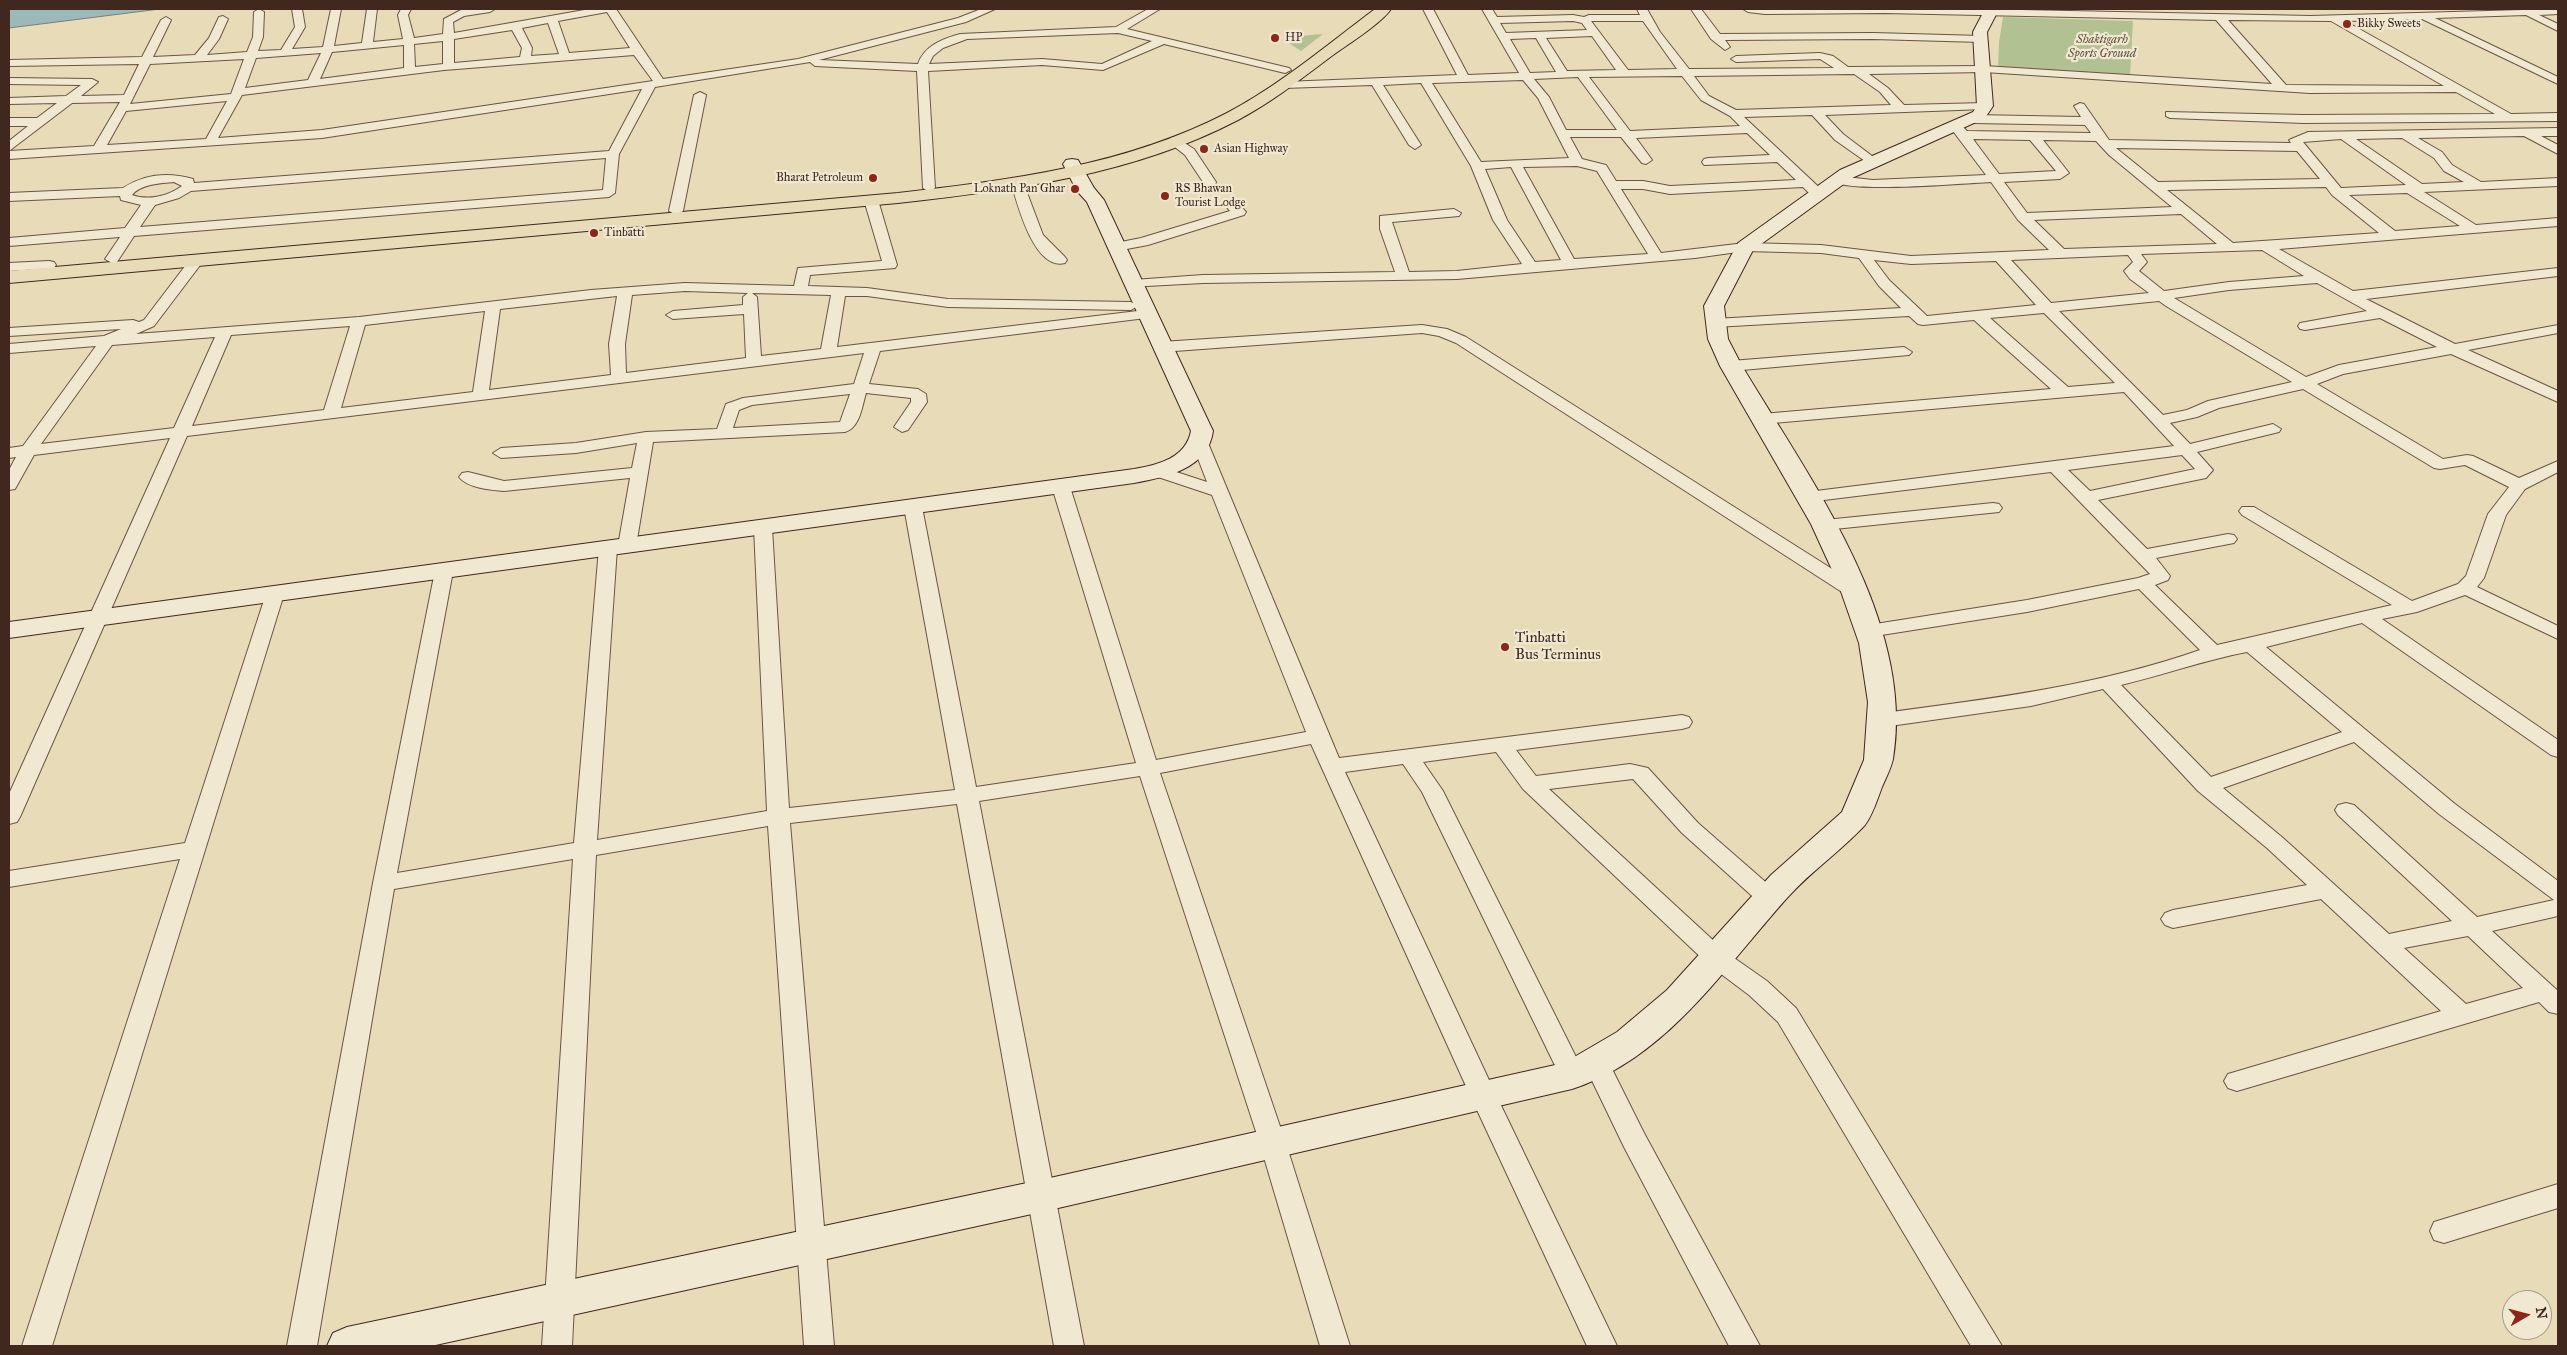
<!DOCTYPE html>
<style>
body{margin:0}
#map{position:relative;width:2567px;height:1355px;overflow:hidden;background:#e8dbb7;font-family:"IM FELL Great Primer",serif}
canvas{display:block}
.frame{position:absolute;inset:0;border:10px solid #40281f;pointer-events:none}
.north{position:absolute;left:2502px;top:1290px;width:50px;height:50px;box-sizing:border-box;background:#f0e8d0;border:1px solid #aa9b89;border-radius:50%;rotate:82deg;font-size:14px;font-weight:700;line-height:20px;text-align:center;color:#40281f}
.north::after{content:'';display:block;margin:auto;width:18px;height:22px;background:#8f2418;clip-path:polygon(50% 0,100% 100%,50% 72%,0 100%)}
</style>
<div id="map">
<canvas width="2567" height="1355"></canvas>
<div class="frame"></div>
<div class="north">N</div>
</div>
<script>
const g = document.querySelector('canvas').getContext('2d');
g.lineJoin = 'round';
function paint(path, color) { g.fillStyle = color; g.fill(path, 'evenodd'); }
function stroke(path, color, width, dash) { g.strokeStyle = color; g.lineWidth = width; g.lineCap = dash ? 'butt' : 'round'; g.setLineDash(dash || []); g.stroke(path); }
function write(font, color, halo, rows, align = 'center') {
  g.font = font + ' "IM FELL Great Primer",serif'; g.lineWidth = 4.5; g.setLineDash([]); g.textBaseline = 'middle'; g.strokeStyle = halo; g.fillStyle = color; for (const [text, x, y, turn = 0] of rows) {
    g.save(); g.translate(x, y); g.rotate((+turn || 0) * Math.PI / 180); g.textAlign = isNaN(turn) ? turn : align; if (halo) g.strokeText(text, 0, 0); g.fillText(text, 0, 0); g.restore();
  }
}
paint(new Path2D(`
 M2003 17 2133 21 2130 75 1998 69 1999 42Z
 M1323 34 1301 51 1289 43 1299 36Z`), '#b2c191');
const water = new Path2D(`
 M9 9H160L9 28Z`);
paint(water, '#9bb9b8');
stroke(water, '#777f7b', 1);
const street = new Path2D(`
 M259 9 264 12 263 37 258 51 281 50 295 27 292 9H302L305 27 292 49 323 47 331 9H341L334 46 362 43 367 9H377L373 42 403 39 398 15 401 9H411L408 15 414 38 443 34 444 19 461 10 495 9 490 12 464 16 453 22 454 33 590 9H616L663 79 798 59 958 18 981 9H995L966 22 819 60 918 64C924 46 942 39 960 34L1116 27 1148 9H1160L1127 29 1289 68 1291 70 1285 73 1164 44 1103 70 1042 65 928 71 935 188 929 192 923 188 917 71 815 66 810 62 655 87 619 154 615 193 609 197 134 236 117 262 112 263 105 259 120 237 9 246V238L125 228 141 205 121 200 120 196 9 201V193L123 188C144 174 169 172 193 179L194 183 609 151 642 89 322 138 9 159V151L94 146 120 102 72 103 9 151V141L28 126H9V118H37L57 103 9 104V98L66 96 81 85 9 84V78L92 79 98 82 81 96 124 95 139 64 9 66V60L142 57 161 20 166 17 171 20 153 57 195 55 209 38 219 17 223 16 228 19 219 39 207 55 247 52 253 37 254 12ZM607 12 630 48 569 53 558 21ZM548 23 559 54 531 56 532 48 522 28ZM512 30 522 48 520 57 454 63V39ZM1118 33 1152 41 1102 64 1042 59 929 64 933 56 943 48 967 39ZM443 41V64L415 67 414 44ZM404 45V68L320 79 332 52ZM321 53 308 80 245 88 256 58ZM634 55 653 81 322 130 218 138 242 95 444 70ZM244 59 231 94 130 104 150 64ZM227 101 206 139 107 145 126 111ZM606 158 603 190 140 227 155 205 179 198 191 191ZM174 182 182 186C168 196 149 201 132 195 141 184 161 183 174 182Z
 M1423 9H1433L1468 75 1519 73 1482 9H1492L1497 17 1573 15 1584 17 1589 15H1640L1637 9H1647L1660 32 1689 69 1834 68 1820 59 1736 62 1731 59 1736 56 1820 53 1833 56 1848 67 1984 66 2272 84 2216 20 1885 13 1765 14 1748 12 1743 9H1972L2311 16 2558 9V14L2539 15 2558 24V31L2526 15 2435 18 2558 77V84L2422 19 2345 21 2511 114 2558 113V121L2304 123 2170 118 2166 116V112L2304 115 2495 114 2456 92 2310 93 1984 72 1869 74 1888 88 1904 105 1985 103 1991 106 1985 109 1825 115 1843 134 1876 159 1878 162 1876 165 1872 166 1835 140 1812 115 1744 117 1823 191 1824 194 1823 197C1813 199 1809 193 1803 187L1670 194 1643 189H1621L1661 253 1745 243 1821 245 1911 256 2049 250 2018 220 1991 182C1967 183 1843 194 1831 180L1837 176 1873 180 1986 175 1950 127 1952 124H1960L1967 131 2091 133 2085 125 1974 123 1968 119 1974 115 2081 117 2074 106 2080 103 2084 104 2109 140 2291 143 2289 140 2308 132 2558 128V136H2541L2558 145V154L2524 136 2418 138 2442 152 2452 165 2481 182 2558 178V186L2424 192 2476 225 2558 218V226L2279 249 2353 291 2558 268V276L2366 299 2455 344 2558 325V333L2468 350 2558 391V402L2451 354 2343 374 2317 384 2443 459 2467 455 2473 456 2519 478 2558 461V472L2525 489 2506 515 2484 578 2477 587 2558 626V639L2465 595 2417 612 2382 619 2558 740V757L2551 755 2362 623 2266 647 2455 804 2558 881V916L2492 931 2558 991V1014L2549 1012 2539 1002 2237 1091 2228 1088 2224 1081 2228 1074 2441 1011 2321 899 2173 928 2165 925 2161 919 2165 913 2173 910 2307 885 2267 848 2198 791 2103 689 2031 706 1883 727 1876 725 1873 720 1876 715 1883 713C1990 699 2097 686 2200 650L2139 589 2027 612 1869 637 1862 635 1859 631 1862 627 1869 625 2027 600 2138 578 2150 574 2051 472 1808 502 1802 501 1799 497 1802 493 1808 492 2174 446 2124 392 1762 424 1756 422 1754 419 1756 416 1762 414 2051 389 1974 320 1923 325 1918 324 1909 316 1715 327 1708 323 1715 319 1901 308 1879 286 1859 258 1821 253 1745 251 1695 258 1457 279 1203 283 1128 287 1126 284 1133 280 1203 275 1395 272 1380 229V216L1454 209 1461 213 1459 216 1392 222 1409 272 1457 271 1522 264 1493 220 1471 166 1421 83 1383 85 1421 145 1415 149 1409 145 1372 85 1284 88 1278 85 1284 82 1457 75ZM2228 20 2331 21 2444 86 2286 85ZM1573 21 1582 23 1587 30 1506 33 1500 23ZM1591 21H1643L1677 69 1628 70ZM1592 36 1616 70 1567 71 1546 38ZM1536 38 1556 72 1530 73 1510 39ZM1854 74 1880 92 1891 105 1736 110 1709 96 1694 76ZM1682 76 1701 100 1730 116 1740 126 1630 131 1589 77ZM1578 77 1617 130H1566L1549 97 1534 79ZM1523 80 1538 98 1569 158 1481 162 1432 83ZM1747 133 1770 155 1708 158 1704 159 1702 162 1704 165 1777 162 1796 180 1670 186 1643 181H1616L1606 165 1582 159 1570 137H1621L1642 163 1646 164 1652 160 1636 138ZM2402 138 2434 158 2444 171 2464 182 2422 184 2356 139ZM1973 139 2030 140 2056 171 1999 174ZM2341 139 2406 185 2341 188 2303 142ZM2043 140 2096 141 2109 155 2172 207 2027 213 2004 182 2060 179 2069 173ZM2116 148 2297 151 2320 179 2158 182ZM1577 166 1597 171 1648 254 1574 259 1523 167ZM1511 167 1561 260 1535 262 1507 220 1485 169ZM2326 187 2332 195 2379 233 2233 243 2167 190ZM2407 193 2460 226 2395 231 2349 195ZM2181 214 2217 244 2064 249 2034 220ZM2262 250 2304 276 2229 282 2164 291 2139 271 2147 262 2141 254ZM2128 255 2133 262 2124 271 2130 279 2149 293 2051 303 2011 260ZM1874 260 1911 264 1996 261 2036 305 1927 316 1889 280ZM2317 283 2367 311 2300 323 2298 326 2300 329 2305 330 2380 318 2437 347 2339 365 2306 377 2174 298 2229 290ZM2159 301 2166 306 2292 382 2208 401 2187 410 2163 415 2059 311ZM2044 313 2115 383 2068 387 1990 318ZM2303 389 2434 468 2440 469 2465 465 2509 487 2488 514 2466 576 2458 584 2412 601 2254 507H2242L2239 511 2242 515 2392 605 2217 645 2155 585 2168 580 2170 576 2156 558 2234 543 2237 539 2234 535 2228 534 2147 549 2098 500 2206 478 2213 470 2197 452 2279 432 2281 429 2273 424 2190 444 2170 423 2197 417 2219 408ZM2182 455 2195 469 2090 491 2068 470ZM2247 652 2342 732 2211 777 2121 685C2164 675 2204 660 2247 652ZM2354 742 2439 814 2554 900 2477 917 2354 805 2346 803 2338 805 2335 810 2338 815 2452 921 2389 934 2283 838 2223 788ZM2468 936 2523 988 2466 1004 2404 948Z
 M1691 9H1701L1720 34 1873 33 1982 36 1987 39 1982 42 1873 39 1725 40 1730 47 1725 50 1711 39Z
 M700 92 706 95 683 211 676 215 669 211 694 95Z
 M1175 137 1194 149 1216 182 1215 185H1205L1185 155 1171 144V138Z
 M1017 178 1023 182 1043 235 1065 257 1067 260 1065 263C1034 271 1017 203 1011 182Z
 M871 196 878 200 897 265 895 268 810 275 808 286 867 288 948 299 1131 302 1138 306 1131 310 948 307 867 296H845L837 347 1146 310 1153 314 1146 318 880 351 869 384 918 389 926 394 927 402 908 430 902 432 894 427 911 402V398L866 393C862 406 860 428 845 432L653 442 636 546 633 550H621L618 546 630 478 504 491C492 490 467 488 459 477L462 473 468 472 504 481 632 468 637 443 576 453 501 458 493 453 501 448 576 443 646 432 717 429 726 404 743 398 854 384 864 353 187 436 20 817 17 822 9 824V794L170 438 34 455 15 489 9 490V470L16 457 9 458V448L23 446 96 346 9 353V344L104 336 121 329 9 336V328L133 320 139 322 144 320 192 257 197 256 204 260 154 326 136 334 359 317 591 290 685 283 794 286 798 268 882 261 864 200ZM685 291 748 293 743 297V305L673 311 666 315 673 319 744 314 746 358 626 373 625 344 632 295ZM752 293 831 295 821 349 761 356 757 297ZM617 296 609 344 611 375 489 390 500 309ZM485 311 473 392 341 408 365 325ZM350 326 324 410 192 426 231 335ZM215 337 174 428 41 444 112 345ZM850 394 840 422 733 428 739 410 752 405Z
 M1231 200 1236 201 1246 212 1244 215 1148 245 1116 251 1109 247 1111 244 1141 238 1230 211 1224 204Z
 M49 261 54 262 56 265 54 268 9 271V263Z
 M1422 325 1447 329 1466 337 1859 586 1861 590 1859 594H1845L1456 343 1439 336 1422 333 1161 352 1153 347 1161 342Z
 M1904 347 1912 352 1909 355 1731 371 1723 366 1731 361Z
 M1200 438 1208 443 1339 758 1682 715 1689 717 1692 722 1689 727 1682 729 1516 750 1536 776 1630 764 1648 768 1698 823 1777 892 1781 898 1777 904 1769 906 1761 904 1682 833 1633 779 1549 789 1727 953 1767 981 1796 1008 2002 1346H1971L1778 1022 1749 995 1709 965 1523 789 1496 752 1423 762 1443 791 1585 1075 1581 1082 1572 1085 1563 1082 1422 792 1403 764 1345 772 1496 1095 1617 1346H1587L1470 1095 1311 744 1160 773 1286 1144 1350 1346H1320L1260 1144 1140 776 979 801 1084 1346H1054L957 804 790 823 834 1346H804L768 826 596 855 572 1346H542L573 859 394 889 317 1346H287L373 883 435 571 437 567H451L453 571 397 873 574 843 599 548 602 544H614L617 548 597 840 767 811 754 528 757 524H769L772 528 789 808 955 790 904 507 907 503H919L922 507 976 787 1136 763 1052 487 1055 483H1067L1070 487 1156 760 1306 732 1212 495 1152 475 1150 471 1152 467 1158 466 1207 482 1192 443Z
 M1993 503 1999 504 2002 508 1999 512 1825 530 1819 529 1816 525 1819 521 1825 520Z
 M275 588 282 590 284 594 52 1346H22L180 859 9 887V871L185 843 266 594 268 590Z
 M1597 1054 1606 1057 1644 1133 1760 1346H1729L1624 1147 1584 1064 1588 1057Z
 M2558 1184V1208L2444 1243 2434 1240 2430 1231 2434 1222Z`);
const secondary = new Path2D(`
 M1985 9H1999L1987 32 1993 106 1985 118 1852 178 1753 250 1724 306 1728 339 1742 366C1809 478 1916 621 1893 759 1891 768 1886 778 1882 787 1877 800 1873 814 1865 825 1841 851 1811 871 1787 898 1724 968 1667 1058 1572 1089L1041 1212 431 1346H327L333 1333 347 1327 1041 1180 1564 1063 1617 1032 1667 990 1771 875 1842 812 1864 760 1868 702 1859 643 1838 583 1811 524 1720 366 1708 339 1704 306 1738 243 1840 170 1973 112 1977 106 1973 32Z
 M1072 159 1078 160 1094 188 1104 200 1213 431C1208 469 1166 477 1134 483L9 638V622L1134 469C1158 465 1186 458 1191 431L1087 202 1077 191 1063 164 1066 160Z`);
const primary = new Path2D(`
 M1375 9H1391C1381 24 1345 46 1329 58 1300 80 1270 103 1238 120 1133 175 1014 190 898 203L9 283V271L898 193C1010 180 1125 166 1227 113 1280 85 1327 45 1375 9Z`);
stroke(street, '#6a5545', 2);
stroke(secondary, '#40281f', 2);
stroke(primary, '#40281f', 2);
paint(street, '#f0e8d0');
paint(secondary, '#f0e8d0');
paint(primary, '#e8dbb7');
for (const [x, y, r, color] of [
 [2347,24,5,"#8f2418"],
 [1275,38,5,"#8f2418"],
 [1204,149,5,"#8f2418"],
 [873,178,5,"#8f2418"],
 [1075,189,5,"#8f2418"],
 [1165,196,5,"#8f2418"],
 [594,233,5,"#8f2418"],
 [1505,647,5,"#8f2418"]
]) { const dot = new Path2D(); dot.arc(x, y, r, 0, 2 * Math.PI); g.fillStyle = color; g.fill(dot); stroke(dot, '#f0e8d0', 2); }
write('12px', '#40281f', '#f0e8d0', [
 ["Bikky Sweets",2357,24],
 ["HP",1285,38],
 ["Asian Highway",1214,149],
 ["Bharat Petroleum",863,178,"right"],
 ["Loknath Pan Ghar",1065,189,"right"],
 ["RS Bhawan",1175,189],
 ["Tourist Lodge",1175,203],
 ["Tinbatti",604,233]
], 'left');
write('italic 12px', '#5c4e3c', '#f0e8d0', [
 ["Shaktigarh",2102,40],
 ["Sports Ground",2102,54]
]);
write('15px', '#40281f', '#f0e8d0', [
 ["Tinbatti",1515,638],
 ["Bus Terminus",1515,655]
], 'left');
</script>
